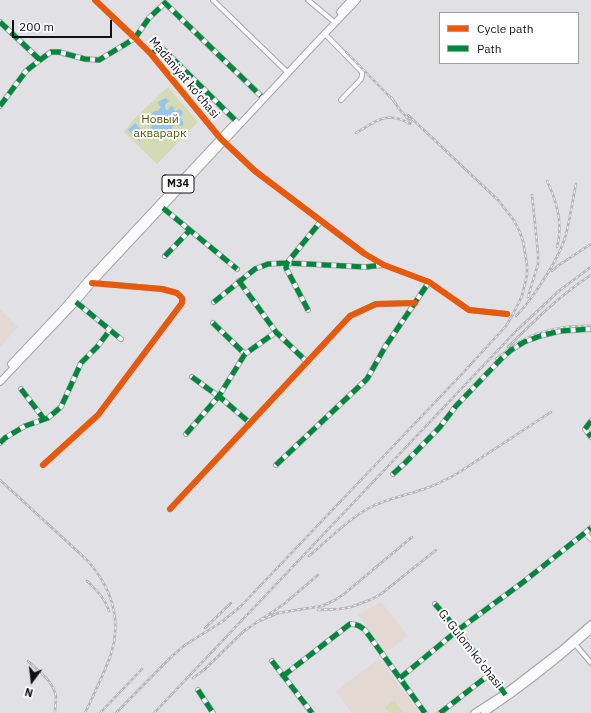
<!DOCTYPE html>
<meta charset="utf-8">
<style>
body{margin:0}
#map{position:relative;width:591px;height:713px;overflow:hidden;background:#e0e0e5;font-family:"IBM Plex Sans",sans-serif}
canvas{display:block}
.legend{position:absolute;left:439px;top:12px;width:140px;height:52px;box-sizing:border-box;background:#fff;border:1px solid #a0a0a1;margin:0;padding:5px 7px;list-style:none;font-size:12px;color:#111114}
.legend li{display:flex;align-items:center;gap:8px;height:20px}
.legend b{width:20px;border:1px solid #a0a0a1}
.north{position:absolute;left:12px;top:661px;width:40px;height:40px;-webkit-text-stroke:3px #fff;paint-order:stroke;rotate:195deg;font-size:11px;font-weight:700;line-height:16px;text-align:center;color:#111114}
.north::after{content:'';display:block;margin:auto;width:14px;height:18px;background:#111114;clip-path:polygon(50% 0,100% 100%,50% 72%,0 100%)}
.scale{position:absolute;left:12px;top:20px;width:100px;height:18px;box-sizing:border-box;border:2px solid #111114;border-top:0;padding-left:5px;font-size:12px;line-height:14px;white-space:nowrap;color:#111114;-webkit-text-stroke:3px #fff;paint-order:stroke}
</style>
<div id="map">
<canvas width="591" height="713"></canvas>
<ul class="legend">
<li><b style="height:5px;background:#e8590c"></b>Cycle path</li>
<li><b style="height:5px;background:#00873e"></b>Path</li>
</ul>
<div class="north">N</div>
<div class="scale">200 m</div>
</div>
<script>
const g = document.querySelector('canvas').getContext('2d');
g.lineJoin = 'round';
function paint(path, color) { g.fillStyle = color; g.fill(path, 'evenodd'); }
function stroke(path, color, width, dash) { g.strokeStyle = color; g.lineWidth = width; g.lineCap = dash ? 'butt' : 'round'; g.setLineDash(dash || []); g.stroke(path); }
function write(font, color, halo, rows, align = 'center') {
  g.font = font + ' "IBM Plex Sans",sans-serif'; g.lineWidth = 4; g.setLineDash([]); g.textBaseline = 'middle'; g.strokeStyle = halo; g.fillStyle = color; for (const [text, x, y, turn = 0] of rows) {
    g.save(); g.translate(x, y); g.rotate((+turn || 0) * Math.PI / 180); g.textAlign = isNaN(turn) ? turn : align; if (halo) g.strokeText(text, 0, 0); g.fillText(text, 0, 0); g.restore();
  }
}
paint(new Path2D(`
 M0 309 18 327 0 347Z
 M381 602 408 636 386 652 358 615Z
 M379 659 419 712 418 713H352L336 691Z`), '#e3d8d2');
paint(new Path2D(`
 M168 87 198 122 157 164 124 132 135 118Z
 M394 700 403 713H390L385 707Z`), '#d3dab4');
paint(new Path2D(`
 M165 98 167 99 169 101 165 105 166 110H168L171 106H173L174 110 175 111 180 109 183 112 182 115 180 116 177 113 171 117 173 119 176 121 178 120V118H181L184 124 182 126H179L177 123 174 126 172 127C171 132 169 137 162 136L161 133 159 132 155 133 152 131 151 125 153 123 157 122 158 120 157 118 152 117 151 116 152 113 155 111H158L161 107 159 105 158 102Z
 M135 123 146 134 139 141 128 130Z`), '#97c5ed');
const street = new Path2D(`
 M95 0 135 38 151 54 221 139 255 171 365 254 384 265 429 282 469 310 507 314
 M213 0 285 70
 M308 0 332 20
 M0 22 40 60
 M325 34 362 72V75L361 79 341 100
 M151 54 159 48 163 49 237 122
 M0 106 26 71 40 60 51 52H59L85 59 99 60 124 45 135 38 149 18 165 3 261 96
 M163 208 237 269
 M165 256 190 230
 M239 281 276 332 307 362
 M76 302 121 339
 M214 302 255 269 268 264 287 263 366 267 384 265
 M308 310 286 268 287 263 321 221
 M213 323 245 354
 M192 377 221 398 250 423
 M21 389 44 419
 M591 421 585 429 591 437
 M186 434 219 396 245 354 276 332
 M0 443 5 438 25 426 48 418 61 407 81 363 97 347 110 330
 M43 465 98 415 182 303V298L177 293 162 289 92 283
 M276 465 367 379 385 347 429 282
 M393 474 404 464 440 427 456 406 501 359 511 350 524 342 540 336 560 331 591 329
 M170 509 350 316 376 304 415 303
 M585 533 591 539
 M435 604 458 630 505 694
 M575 644 591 663
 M272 661 312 713
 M283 676 350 624C357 624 360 626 365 630L425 713
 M400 678 458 630 522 583 591 528
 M198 690 213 713
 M440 713 490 674`);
const secondary = new Path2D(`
 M474 713 505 693 561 650 591 624
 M484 713C522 688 557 660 591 630`);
const primary = new Path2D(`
 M340 12 351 0
 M11 364 62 310 88 280 233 125
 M0 382 76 302 92 283 313 46 357 0`);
stroke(street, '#a6a6aa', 6);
stroke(secondary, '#a6a6aa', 8);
stroke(primary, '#a6a6aa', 8);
stroke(street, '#fafafb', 4);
stroke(secondary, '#fafafb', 5.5);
stroke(primary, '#fafafb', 6);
const rail = new Path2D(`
 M346 52 394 101
 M391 97 400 110 411 122
 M356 133C376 121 387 110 410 124
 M547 181C557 201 563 225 557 247
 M552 271 559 265 591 244
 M528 297 538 264V253L532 195
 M516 316C529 303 539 287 549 271 555 261 561 250 565 238 570 221 572 202 576 184
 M508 347C534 321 560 295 591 275
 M496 359C504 353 511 347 519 342 540 330 567 325 591 326
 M0 480 87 560C111 587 122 619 111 654 104 674 94 694 85 713
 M309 556C327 541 348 519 369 508 385 499 404 496 421 490 434 486 446 480 458 473L551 412
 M87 581C96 590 105 598 109 611
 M318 610 339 609 351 607 370 600 381 594 436 550
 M257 622 278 613 322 606 335 600 344 594 412 537
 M220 623 239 608 460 376 506 326 512 316 522 296 527 275V265L523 241 519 230 513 219 498 200 408 115
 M205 628 231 603
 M28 661C38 671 54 681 56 697 56 702 55 708 55 713
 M193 678 204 670 244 631 284 604 318 575
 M100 713 142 669
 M116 713 171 657 185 645 225 620
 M154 713 517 330 560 290 591 267`);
stroke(rail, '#b5b5b5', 2.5);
stroke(rail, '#fff', 1, [3]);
stroke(new Path2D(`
 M0 22 40 60
 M151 54 159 48 163 49 237 122
 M0 106 26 71 40 60 51 52H59L85 59 99 60 124 45 135 38 149 18 165 3 261 96
 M163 208 237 269
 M165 256 190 230
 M239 281 276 332 307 362
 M76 302 121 339
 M214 302 255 269 268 264 287 263 366 267 382 265
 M308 310 286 268 287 263 321 221
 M213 323 245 354
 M192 377 221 398 250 423
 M21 389 44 419
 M591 421 585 429 591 437
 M186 434 219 396 245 354 276 332
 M0 443 5 438 25 426 48 418 61 407 81 363 97 347 110 330
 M276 465 367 379 385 347 429 282
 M393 474 404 464 440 427 456 406 501 359 511 350 524 342 540 336 560 331 591 329
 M435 604 458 630 508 698
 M272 661 312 713
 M283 676 350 624C357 624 360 626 365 630L425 713
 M400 678 458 630 522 583 591 528
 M198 690 213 713
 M440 713 490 674`), '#00873e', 5, [10, 5]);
stroke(new Path2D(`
 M95 0 135 38 151 54 221 139 255 171 365 254 384 265 429 282 469 310 507 314
 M43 465 98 415 182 303V298L177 293 162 289 92 283
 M170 509 350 316 376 304 415 303`), '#e8590c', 6);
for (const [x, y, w] of [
 [178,184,32]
]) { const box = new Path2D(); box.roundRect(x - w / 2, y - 9, w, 18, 3); g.fillStyle = '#fff'; g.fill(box); stroke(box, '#111114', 1); }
write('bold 11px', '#111114', null, [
 ["M34",178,184]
]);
write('12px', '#111114', '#fff', [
 ["Madaniyat ko'chasi",184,78,50],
 ["G. Gulom ko'chasi",470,649,52]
]);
write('12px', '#51590c', '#fff', [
 ["Новый",160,120],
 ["акварарк",160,134]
]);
</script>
